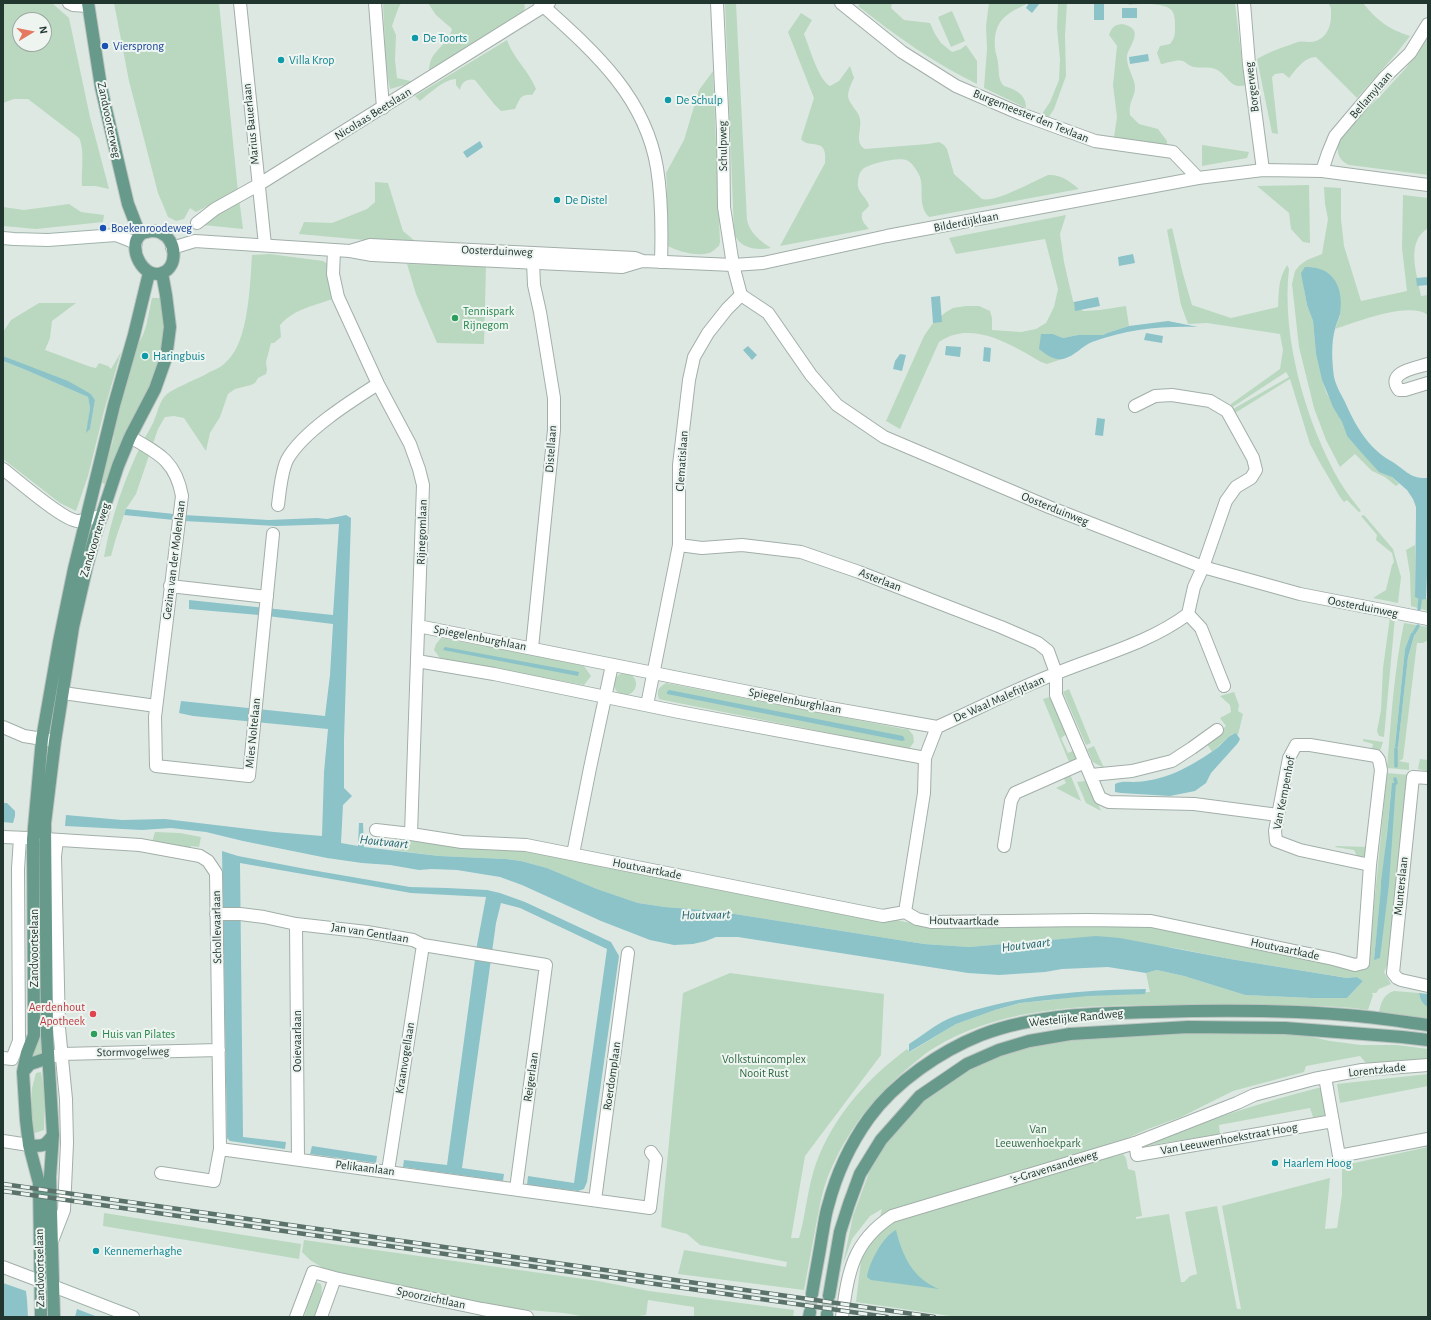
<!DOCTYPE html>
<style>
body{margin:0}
#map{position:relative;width:1431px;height:1320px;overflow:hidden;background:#dee8e3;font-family:"Alegreya Sans",sans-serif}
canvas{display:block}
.frame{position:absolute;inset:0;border:4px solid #21362f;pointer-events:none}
.north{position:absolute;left:12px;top:12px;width:40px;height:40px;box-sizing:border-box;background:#eef5f1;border:1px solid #9ca9a3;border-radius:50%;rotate:80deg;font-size:11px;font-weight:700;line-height:16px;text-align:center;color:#21362f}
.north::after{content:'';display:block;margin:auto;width:14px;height:18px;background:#e47960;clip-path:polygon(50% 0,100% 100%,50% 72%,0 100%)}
</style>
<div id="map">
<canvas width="1431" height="1320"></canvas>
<div class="frame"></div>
<div class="north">N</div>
</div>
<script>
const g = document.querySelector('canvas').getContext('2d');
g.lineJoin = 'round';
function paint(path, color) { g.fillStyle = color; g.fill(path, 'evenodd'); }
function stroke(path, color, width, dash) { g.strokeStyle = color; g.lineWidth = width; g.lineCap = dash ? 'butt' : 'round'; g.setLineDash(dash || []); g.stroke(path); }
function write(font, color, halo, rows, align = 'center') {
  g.font = font + ' "Alegreya Sans",sans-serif'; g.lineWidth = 4; g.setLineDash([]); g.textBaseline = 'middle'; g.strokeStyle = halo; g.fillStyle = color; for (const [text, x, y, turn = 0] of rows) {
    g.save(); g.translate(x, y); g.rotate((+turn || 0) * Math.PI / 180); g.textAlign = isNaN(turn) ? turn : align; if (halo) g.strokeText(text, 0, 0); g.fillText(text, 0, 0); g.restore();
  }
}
paint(new Path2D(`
 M3 3H52L69 18 90 117 109 189 95 186H82C81 172 85 150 79 138L28 99H14L3 103ZM20 20H44V44H20Z
 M114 3H219L238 192 219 200 196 212 190 208 184 219 176 221 168 217 158 193 129 81Z
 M383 3H401L398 9 392 26 396 35 395 60 397 78 415 82 390 89 386 67Z
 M428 3H524C526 10 524 11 519 15L429 72C429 50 445 49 452 30L451 28 436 15Z
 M725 3H736L747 220C750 233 760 241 771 248 756 251 739 248 734 233Z
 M861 3H892L891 8 904 20 930 23 935 34 941 43 952 52 961 49 966 45 977 61V84C934 63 896 36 858 6Z
 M989 3H1029C1007 13 993 20 995 48 995 53 998 58 998 63 999 70 998 81 1004 86 1006 87 1008 87 1010 88 1020 92 1026 97 1026 108L984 88 987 49 986 26Z
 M1058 3H1067L1065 35 1066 76 1054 109 1049 117 1042 114 1050 102 1059 80 1060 59 1057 28Z
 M1128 3H1235L1242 61 1246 85C1229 91 1227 71 1212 68 1206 67 1200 68 1194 67 1189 66 1187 63 1183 61 1178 59 1167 63 1161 64L1157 53 1160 46 1170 44C1175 38 1175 34 1175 26 1175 21 1175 15 1172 11 1166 2 1139 4 1129 5Z
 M1328 3H1363C1376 20 1390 30 1410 36L1396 54 1357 98 1316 57C1304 57 1296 70 1289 78L1283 73 1275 74 1272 77 1278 134 1272 133 1257 59C1270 51 1284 47 1298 42 1302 41 1306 42 1310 42 1324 41 1330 30 1331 18 1331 12 1332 8 1328 3Z
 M952 11 965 41 951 47 938 17Z
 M801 13 812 20 804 34C809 46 819 81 830 86L839 81 850 66 854 78C851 84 848 90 848 96 849 105 859 111 860 119 862 129 854 143 865 149L928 144 939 142 944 145 947 149 954 174 982 199C995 203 1034 181 1048 175 1061 174 1069 181 1079 189L929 217C916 204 926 185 918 173 916 169 911 161 906 160 898 157 867 164 862 170 859 173 858 178 858 182 856 192 868 198 869 206L862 213C861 221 864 223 869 229L780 246 825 163C828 135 809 150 801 139L814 98 788 32Z
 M1122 24C1148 29 1126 48 1127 58 1127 69 1135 78 1135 88 1135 97 1128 102 1130 115L1139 124 1158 129 1167 141V149L1114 137 1117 117 1113 85 1117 46 1115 43 1109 35C1112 27 1114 25 1122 24Z
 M1428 38V175L1349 165C1337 160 1336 149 1339 137L1383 93 1406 68Z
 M507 40C513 58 529 71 536 89L532 95C520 94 520 99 515 109L501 111 494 104 475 80C468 78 461 82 460 90L456 85V79C444 79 429 94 420 101L415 96Z
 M713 71 720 242 719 246C716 248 713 252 709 253 696 257 677 251 666 245L667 187 666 173 684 140 699 90Z
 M1202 145 1249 152 1247 158 1202 166Z
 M375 182 388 183 403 231 420 245 299 234 304 222 332 223 367 209 375 202Z
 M1309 185 1310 243 1303 242 1291 229 1289 213 1257 186Z
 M1324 187 1341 188V219L1344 246 1361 301 1407 291 1402 248 1403 195 1428 198V228C1405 243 1417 273 1421 296L1428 295V315C1408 301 1357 322 1335 329L1340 316 1327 273 1312 267 1304 289 1307 305 1313 321 1316 354 1322 379 1326 392 1342 422 1347 436 1379 471 1392 477 1399 484 1396 486 1385 477 1372 471 1355 454 1340 467 1326 440 1314 408 1299 347 1292 284 1295 271 1300 265 1307 260 1322 254 1328 219 1325 204Z
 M239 198 243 229 203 225Z
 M69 204 81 212 104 215 103 222 36 229 3 226V207L24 210Z
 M1066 215 1060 234 1064 262 1073 301 1083 311 1100 310 1126 306 1129 326 1107 333 1103 335H1078L1063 338 1053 334 1052 358 1062 359 1047 364 1041 362C1012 345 972 319 939 342L900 429 886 421 924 336 933 323 946 312 953 308 966 306H979L990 311 992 318V330L1021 332 1036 329 1046 323 1054 307 1058 289 1045 239 956 254 949 238Z
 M1172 228 1183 274 1192 305 1231 318 1278 307C1279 290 1278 280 1287 265L1289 269C1281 337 1306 423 1340 482 1346 492 1354 502 1361 511L1359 512 1347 500 1344 502 1340 497 1319 461 1310 444 1290 379 1235 413 1233 409 1289 377 1286 372 1231 408V404L1280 369 1283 350 1280 334 1207 323 1188 324 1181 305 1167 230Z
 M270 254 323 261 328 264V283L332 299C311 307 296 308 280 325L281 337 274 343H271L266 362 267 370 266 374 258 378 255 383 251 385 235 389 228 394 220 417 210 433 206 451 184 418 174 416 165 417 158 429 136 494 126 509 116 538 111 556 104 557C111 518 124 480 141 445 145 437 149 431 153 423 157 415 159 402 165 396 171 389 198 379 208 373 214 370 222 367 226 362 249 343 250 283 252 255Z
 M407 264 486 266 484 344 437 343 416 294Z
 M152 298H162L165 326 161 360 107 485 100 482 113 441 118 408 136 346C147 334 148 314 152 298Z
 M39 303H76L52 321 50 338 45 350 91 367 96 368 99 363 108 366 111 369 121 352 104 411 88 476 76 511 60 503 3 459V361L26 370 88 397 90 408 87 432 90 428 95 400 91 394 35 369 3 356V332L11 320Z
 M1364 515 1393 549 1401 577 1398 603 1373 598 1386 590 1392 565 1394 562 1392 553 1376 540 1377 535 1361 516Z
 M1415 545V597L1420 600 1428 598V611L1411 606 1410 574 1406 550Z
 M1390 617H1395L1384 737 1379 736 1377 731 1381 710 1383 668Z
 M1404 623 1428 627V640L1423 643H1417L1403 759 1399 761 1409 763V770L1387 768C1391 719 1394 671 1404 623ZM1411 633 1415 634 1408 657 1398 747 1396 749 1395 746 1405 649Z
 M441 638 543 657 584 666 591 676 584 685 440 658 434 650 436 644Z
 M614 684a11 11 0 1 1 22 0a11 11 0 1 1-22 0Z
 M666 683 904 729H908L913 735 914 742 909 749 663 700 659 699C656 690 659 687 666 683Z
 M1069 689 1091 743 1086 745 1063 692Z
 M1234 692 1239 705 1238 711 1243 714 1238 735 1236 733 1232 734 1212 752 1207 744 1226 726 1220 718 1231 712 1230 705 1220 696Z
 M1053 696 1068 733 1061 738 1068 753 1075 750 1078 758 1069 762 1043 699Z
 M1363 739 1383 742 1379 754 1371 752 1373 744 1363 741Z
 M1094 746 1104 768 1093 762 1087 749Z
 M1420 759 1428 760V771L1418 769Z
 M1387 773 1410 775 1407 822 1394 905 1387 966 1384 972 1391 984 1379 989 1376 993H1372L1373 995 1368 1010C1349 1007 1329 1006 1310 1006 1270 1004 1230 1006 1190 1006 1104 1005 1010 1002 934 1048 921 1056 911 1066 900 1075 867 1104 841 1141 826 1182 821 1196 819 1211 816 1225 812 1247 808 1268 804 1290L678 1274 684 1250 786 1267 787 1262 700 1245 687 1234 661 1227 683 993 730 973 884 994 881 1055 805 1156 791 1238H799C805 1217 807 1194 813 1173 828 1122 865 1080 907 1049L910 1052 956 1024 995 1010 1021 1003 1051 1000 1101 992H1150L1146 973 1157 970 1184 976 1245 995 1312 998H1347L1363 981 1357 977 1348 978 1230 959 1175 948 1075 938 969 947 924 944 716 911 665 907 638 903 597 889 547 868 521 861 506 859 439 856 394 850 391 841 385 836 534 851 906 922 939 925 1137 920 1279 954 1355 969 1369 957ZM1392 783 1380 958 1374 959Z
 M1070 774 1081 801 1056 788 1066 783 1063 777Z
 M1087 777 1101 811 1086 803 1077 782 1085 781Z
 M155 832 180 833 201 837 199 847 191 846 190 851 152 842Z
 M1336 846 1368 847V854L1362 857 1357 856 1354 850 1335 847Z
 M1394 991 1419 993C1420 999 1422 1004 1428 1007V1020L1379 1012C1381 1002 1384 994 1394 991Z
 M1160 1031 1299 1034 1330 1041 1361 1045H1397L1428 1049V1059L1366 1063 1360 1056 1306 1066 1304 1072 1233 1091 1181 1117 1148 1129 1125 1139 1111 1143 1113 1157 1123 1154 1126 1158 1128 1169 1135 1171 1142 1216 1136 1217V1219L1169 1214 1181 1282H1184L1190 1276 1197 1274 1185 1212 1217 1206 1237 1309H1241L1222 1206 1330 1178 1325 1229 1337 1228 1342 1195V1169L1348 1164 1352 1161 1354 1163 1428 1147V1317H957L856 1302 861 1261 863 1253 878 1225 882 1209 870 1216 852 1239 843 1264 853 1216 870 1170 891 1135 910 1113 939 1087 987 1059 1045 1042Z
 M38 1038H44L45 1052 30 1059Z
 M41 1072 45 1094 44 1130 35 1133 32 1128V1088L36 1073Z
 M1428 1074V1086L1340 1103 1337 1084Z
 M1318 1088H1320L1326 1110 1325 1116 1313 1117 1310 1108 1219 1125 1220 1134 1145 1146 1153 1141C1207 1120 1262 1102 1318 1088Z
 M104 1213 301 1244 299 1259 103 1226Z
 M304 1240 598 1281 649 1291 794 1310 793 1317H701L694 1316V1307L648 1300 646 1315 639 1316 587 1317 564 1313 505 1308 358 1277 323 1268 310 1260 302 1252Z
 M316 1282 321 1284C324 1293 318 1308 315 1317H304Z`), '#b9d8bf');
paint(new Path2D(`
 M1029 3H1040L1032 13 1026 8Z
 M1094 3H1104V20H1094Z
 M1122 8H1137V18H1122Z
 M1148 54 1149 61 1130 64 1129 57Z
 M480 141 483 147 467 158 463 152Z
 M1133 254 1135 263 1119 266 1118 257Z
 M1305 267C1334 266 1344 288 1340 314 1339 319 1336 324 1335 329 1331 343 1332 362 1334 377 1336 386 1341 394 1345 402 1355 425 1368 448 1391 461 1405 469 1409 479 1428 478V552L1426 599 1420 600 1415 597 1416 514V507L1413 499 1407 490 1392 477 1379 472 1360 451 1347 436 1342 422 1333 407 1322 380 1316 354 1313 321 1307 305 1301 273Z
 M1428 277V285L1417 286 1416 278Z
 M940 296 942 322 933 323 931 297Z
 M1098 297 1100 306 1075 311 1074 302Z
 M1168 321 1198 327C1160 326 1129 329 1092 342 1082 346 1075 356 1063 359 1053 361 1046 354 1039 349L1041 334H1053L1063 338 1078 335H1103L1107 333 1129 326Z
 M1146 333 1163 336 1162 343 1144 340Z
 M748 346 757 355 752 360 743 350Z
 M946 346 961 347 960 357 945 355Z
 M984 347 991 348 990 362 983 361Z
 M900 354 906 355 902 371 893 369 895 361Z
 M3 356 68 381 91 394 95 400 90 429 86 433 90 408 88 397 26 370 3 361Z
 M1097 418 1105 419 1103 436 1095 435Z
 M126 509 184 515 269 520 317 518 327 519 346 515 351 518 344 740V788L352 796 343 805 341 843 358 846 359 823H363L364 847 439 856 506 859 521 861 547 868 597 889 638 903 665 907 716 911 924 944 969 947 1096 936 1120 938 1230 959 1347 978 1357 977 1363 981 1347 998H1312L1245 995 1184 976 1157 970 1146 973 1108 967 1062 969 1045 972 999 975 968 973 738 937H716L706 941 693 944 674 945 650 940 601 921 522 885 500 877 457 870 432 869 419 870 390 865 362 863 327 858 243 841 206 832 171 828 142 830 65 826 66 815 122 820 165 819 274 832 322 836 324 772 328 729 193 716 179 713 181 701 325 716 330 675 333 624 259 615 189 609V600L333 615 339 524 276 526 184 521 124 515Z
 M1411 633H1415L1408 657 1398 747 1396 749 1395 746 1405 649Z
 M445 647 579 672 578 676 443 650Z
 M669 690 903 736 905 740 902 741 667 694V692Z
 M1236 733 1240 739 1238 743 1211 773 1206 783 1195 791 1170 796 1121 793 1115 792V784C1122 781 1126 782 1133 782 1145 782 1158 779 1169 775 1182 771 1207 756 1217 748 1224 743 1228 735 1236 733Z
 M1392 783H1396L1389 884 1380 958 1374 960 1381 887V882L1387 834Z
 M3 803H7L15 811V816L13 823 3 822Z
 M222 851 238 856 306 869 410 887 447 888 487 890 500 893 525 902 611 942 619 956 587 1182 584 1189 578 1191 527 1185 528 1176 574 1183 607 949 520 908 501 903 496 923 462 1168 504 1174 503 1181 403 1167 404 1160 447 1165 477 945 486 897 411 893 240 863 243 1137 286 1142 285 1149 230 1141 227 1138Z
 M1146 989 1145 994 1087 996 1020 1003 995 1010 956 1024 909 1052V1044C920 1037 931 1028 942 1022 955 1015 971 1011 986 1007 1040 993 1090 990 1146 989Z
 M1419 993 1428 994V1007C1422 1004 1420 999 1419 993Z
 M312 1146 377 1156 376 1163 310 1154Z
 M896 1230C902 1255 913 1279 939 1289L871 1280 867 1277C869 1263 883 1236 896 1230Z
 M3 1283 26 1291 27 1300 75 1317 77 1309 98 1317H3Z`), '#8bc3c9');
paint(new Path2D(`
 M27 1299 75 1316V1317H28Z`), '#dee8e3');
stroke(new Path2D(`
 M1419 609 1420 600
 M1414 633 1418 626
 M1396 766V749
 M1395 779 1396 783`), '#8bc3c9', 3.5);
stroke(new Path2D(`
 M810 1312 812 1294
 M827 1314 829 1296`), '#b8c4bf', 12, [12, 6]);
const minor = new Path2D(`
 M69 3 73 5 88 6
 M240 3 265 245
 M375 3 383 108
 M540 3C592 50 645 95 657 168 662 199 662 231 661 262
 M717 3 723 131 724 207 733 265 741 295
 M841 3 902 52 956 86 1021 114 1095 141 1173 152 1198 178
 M1244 3 1249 64 1263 170
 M1322 171 1328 153 1335 136 1384 78 1410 53 1428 24
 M197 223 215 209 258 185 549 3
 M334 250 333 274 338 297 378 384 410 444 419 469 423 485 411 834
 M741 295 768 313 811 375 837 405 884 437 1049 507 1203 567 1300 594 1428 619
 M1428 364C1416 368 1385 372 1399 390H1405L1428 383
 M130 437C158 453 176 461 182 496L155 717 156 766 249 776 273 534
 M3 469C17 480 63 520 77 521 83 521 95 517 102 516
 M278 505C280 490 281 473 287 460 302 432 351 401 378 384
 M679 545 702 548 742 545 801 552 859 572 1001 627 1038 643 1048 651 1056 673V695L1100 798 1109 802 1194 804 1278 815
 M170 586 267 597
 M1188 614 1201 628 1224 686
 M418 626 819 706 937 727
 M532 648 554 430V398L540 312 534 285 533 262
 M417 661 494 674 679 712 925 758
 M63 693 156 706
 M647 705 679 545V465L689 380 694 357 708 333 727 309 741 295
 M1091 775 1132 771 1172 761 1192 748 1217 730
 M1428 778 1413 777 1393 973 1397 978 1401 980 1428 986
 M376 830 411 834 462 842 526 845 883 916 905 912 917 919 931 922 1087 920 1151 921 1333 959 1355 965 1363 963 1370 865 1381 770 1379 760 1376 756 1310 745H1296L1289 758 1275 831 1276 841 1300 850 1370 865
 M3 837 28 838
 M45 839 140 845 200 856 208 861 216 873 220 1149 214 1181 161 1173
 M1004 846 1011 801 1015 793 1085 762
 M573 854 590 768 612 665
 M905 912 924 793 925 758 937 727C977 709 1016 689 1057 673 1101 655 1149 643 1188 614L1194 587 1203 567 1226 501 1236 487 1251 478 1256 470 1253 458 1227 411 1210 401 1172 395 1155 396 1135 406
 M216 914H240L264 917 296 924 367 932 413 940 423 945 546 965 516 1189
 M296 924 298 1159
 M55 1056 62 1054 219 1050
 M3 1058 12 1059 19 1041 18 869 20 838
 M1325 1077 1339 1156 1428 1139
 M3 1141 29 1145
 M1135 1143 1137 1155 1333 1121
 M220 1149 650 1208 656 1159 651 1152
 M388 1171 423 945
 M595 1200 628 953
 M52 1241 64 1210 67 1143 66 1099 59 1028 55 856 57 840
 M335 1278 482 1309 527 1317
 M296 1317 313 1272 335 1278 321 1317`);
const tertiary = new Path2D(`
 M172 248 195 241 350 251 372 255 622 267 642 261
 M350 251 370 245 635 258 643 261 733 265 763 263 887 236 1198 178 1263 170 1322 171 1428 185
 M3 727 24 736 55 741
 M3 1267 40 1281
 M842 1317C848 1273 852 1242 892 1216L1135 1143 1237 1103 1254 1095 1314 1079 1362 1070 1428 1065`);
const secondary = new Path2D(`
 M3 238 14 239 48 240 116 235 136 243
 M45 1283 133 1317`);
const primary = new Path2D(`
 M88 3 101 87 117 157 128 204 140 235
 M152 231C155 231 158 231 161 233 176 239 179 267 162 273 143 280 127 247 140 235 143 232 148 232 152 231Z
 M23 1072 30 1064 48 1058
 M29 1145C43 1147 45 1146 53 1135
 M812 1294C815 1275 819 1256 822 1236 824 1226 825 1215 828 1206 836 1175 851 1143 869 1118 895 1082 941 1051 981 1035 1036 1014 1097 1013 1155 1012 1222 1010 1291 1010 1358 1016 1381 1018 1405 1022 1428 1025
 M829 1296 840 1232 849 1204 860 1174 881 1140 920 1096 967 1064 999 1050 1029 1041 1070 1034 1188 1027 1285 1028 1402 1037 1428 1040
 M41 1317 39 1183 29 1145 26 1120 23 1072 27 1053 34 1035 33 839 42 739 59 642 74 569 114 405 134 335 149 273
 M54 1317 50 1177 53 1135 47 1035 45 823 55 741 73 627 87 566 95 536 118 466 130 437 155 389 166 358 170 327 166 295 162 273
 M809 1317 810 1312
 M827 1317V1314`);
stroke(minor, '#a2afa9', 14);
stroke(tertiary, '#a2afa9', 14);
stroke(secondary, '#9fb3aa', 14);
stroke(primary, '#bcc3c1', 14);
stroke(minor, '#fff', 12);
stroke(tertiary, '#fff', 12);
stroke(secondary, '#fff', 12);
stroke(primary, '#679a8a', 12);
const rail = new Path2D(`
 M3 1184 934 1317
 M3 1191 887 1317`);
stroke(rail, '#5b726b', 4.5);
stroke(rail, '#eef5f1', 3, [9]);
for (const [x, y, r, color] of [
 [415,38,4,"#0f9aa8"],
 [105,46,4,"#1a4fb4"],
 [281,60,4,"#0f9aa8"],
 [668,100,4,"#0f9aa8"],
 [557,200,4,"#0f9aa8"],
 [103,228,4,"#1a4fb4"],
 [455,318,4,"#2e9e5b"],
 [145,356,4,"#0f9aa8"],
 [93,1014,4,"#e0444e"],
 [94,1034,4,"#2e9e5b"],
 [1275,1163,4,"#0f9aa8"],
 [96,1251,4,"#0f9aa8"]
]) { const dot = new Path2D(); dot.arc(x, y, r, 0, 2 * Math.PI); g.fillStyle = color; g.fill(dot); stroke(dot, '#eef5f1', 1.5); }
write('12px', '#0d838f', '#eef5f1', [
 ["De Toorts",423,38],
 ["Villa Krop",289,60],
 ["De Schulp",676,100],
 ["De Distel",565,200],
 ["Haringbuis",153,356],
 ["Haarlem Hoog",1283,1163],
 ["Kennemerhaghe",104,1251]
], 'left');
write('12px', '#164399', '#eef5f1', [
 ["Viersprong",113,46],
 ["Boekenroodeweg",111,228]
], 'left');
write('12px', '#21362f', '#eef5f1', [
 ["Borgerweg",1252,87,-97],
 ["Bellamylaan",1371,95,-49],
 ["Nicolaas Beetslaan",373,114,-32],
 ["Burgemeester den Texlaan",1031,116,22],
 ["Zandvoorterweg",109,120,78],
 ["Marius Bauerlaan",251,124,-96],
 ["Schulpweg",723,146,-91],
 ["Bilderdijklaan",966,222,-11],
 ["Oosterduinweg",497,251,2],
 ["Distellaan",551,449,-86],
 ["Clematislaan",682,461,-86],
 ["Oosterduinweg",1055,509,22],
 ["Rijnegomlaan",422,532,-88],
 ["Zandvoorterweg",95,540,-73],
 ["Gezina van der Molenlaan",174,560,-83],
 ["Asterlaan",880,580,21],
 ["Oosterduinweg",1363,607,11],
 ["Spiegelenburghlaan",480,638,11],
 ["De Waal Malefijtlaan",999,699,-24],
 ["Spiegelenburghlaan",795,701,11],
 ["Mies Noltelaan",253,733,-84],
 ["Van Kempenhof",1284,793,-79],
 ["Houtvaartkade",647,869,11],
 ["Munterslaan",1401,886,-84],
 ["Houtvaartkade",964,921,1],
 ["Schollevaarlaan",217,927,-91],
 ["Jan van Gentlaan",370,933,9],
 ["Zandvoortselaan",34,948,-90],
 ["Houtvaartkade",1285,949,12],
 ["Westelijke Randweg",1076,1018,-6],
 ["Ooievaarlaan",297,1041,-90],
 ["Stormvogelweg",133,1052,-1],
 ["Kraanvogellaan",405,1058,-81],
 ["Lorentzkade",1377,1070,-6],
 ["Roerdomplaan",612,1076,-82],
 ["Reigerlaan",531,1077,-82],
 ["Van Leeuwenhoekstraat Hoog",1229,1139,-10],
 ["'s-Gravensandeweg",1054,1167,-17],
 ["Pelikaanlaan",365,1168,7],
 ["Zandvoortselaan",40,1268,-91],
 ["Spoorzichtlaan",431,1298,12]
]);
write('12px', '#27864d', '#eef5f1', [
 ["Tennispark",463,311],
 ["Rijnegom",463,325],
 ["Huis van Pilates",102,1034]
], 'left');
write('12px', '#be3a42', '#eef5f1', [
 ["Aerdenhout",85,1007],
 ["Apotheek",85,1021]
], 'right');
write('12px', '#306942', '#eef5f1', [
 ["Volkstuincomplex",764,1059],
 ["Nooit Rust",764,1073],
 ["Van",1038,1129],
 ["Leeuwenhoekpark",1038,1143]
]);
write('italic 13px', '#22646c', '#eef5f1', [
 ["Houtvaart",384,842,6],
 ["Houtvaart",706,915,-1],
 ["Houtvaart",1026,945,-7]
]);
</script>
